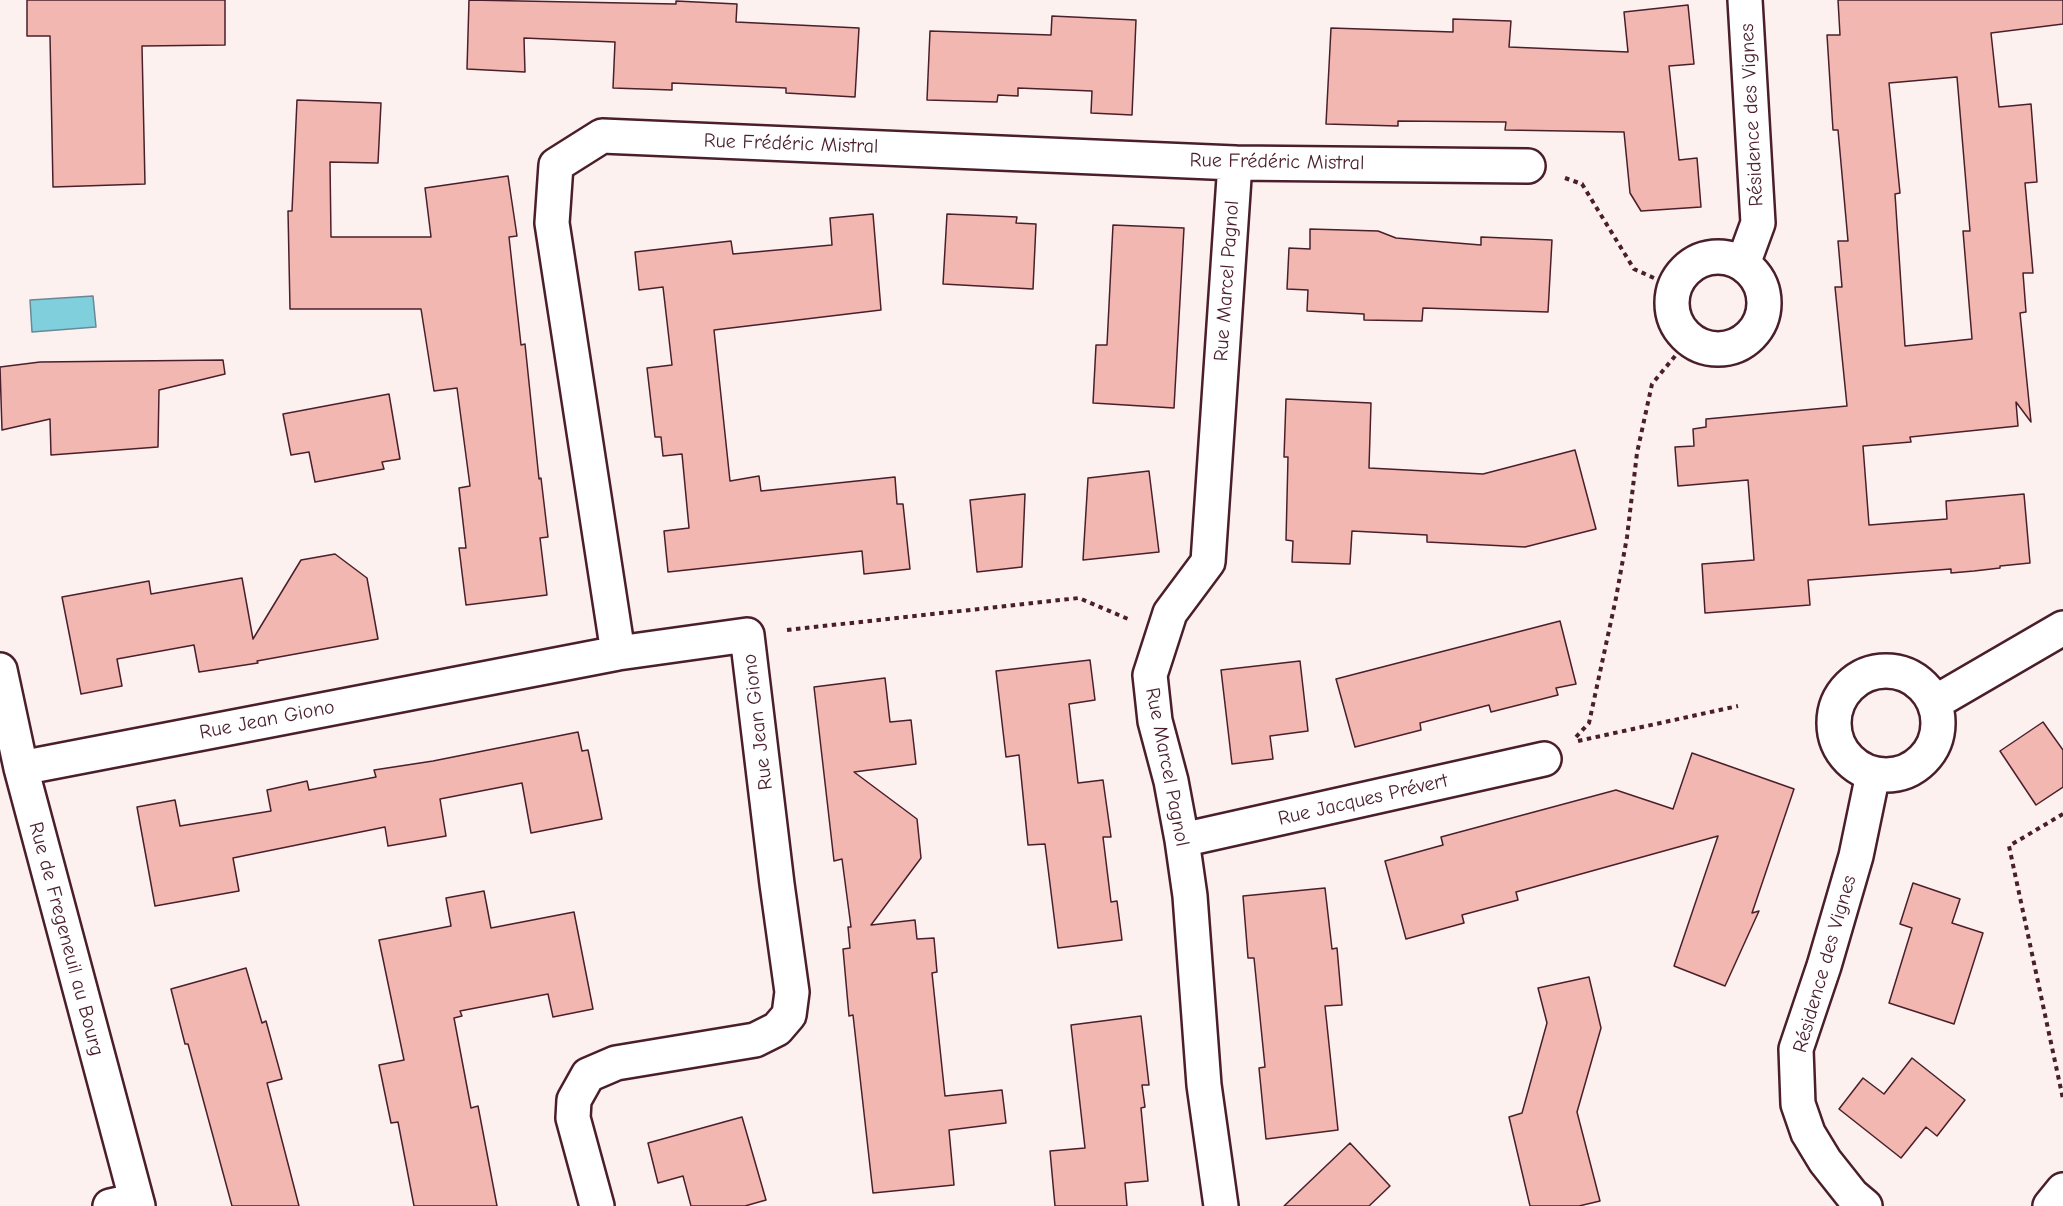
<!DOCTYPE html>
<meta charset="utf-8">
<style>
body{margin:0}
canvas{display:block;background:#fcf1ef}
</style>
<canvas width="2063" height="1206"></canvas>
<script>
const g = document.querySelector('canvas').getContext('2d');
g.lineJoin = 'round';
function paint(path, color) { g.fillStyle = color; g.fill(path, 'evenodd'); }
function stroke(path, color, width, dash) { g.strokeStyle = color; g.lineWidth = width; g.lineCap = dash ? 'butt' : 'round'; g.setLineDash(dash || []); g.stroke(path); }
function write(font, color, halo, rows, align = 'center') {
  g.font = font + ' "Comic Neue",sans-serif'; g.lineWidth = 4.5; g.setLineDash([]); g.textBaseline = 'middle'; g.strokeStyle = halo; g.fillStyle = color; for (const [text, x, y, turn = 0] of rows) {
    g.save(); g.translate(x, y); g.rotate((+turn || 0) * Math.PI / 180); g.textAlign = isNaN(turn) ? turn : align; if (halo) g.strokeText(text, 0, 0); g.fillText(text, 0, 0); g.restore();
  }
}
const water = new Path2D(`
 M93 296 96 327 32 332 30 300Z`);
paint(water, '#80cfdd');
stroke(water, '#6a8996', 1.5);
const building = new Path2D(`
 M27 0H225V45L142 46 145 184 53 187 50 36H27Z
 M469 0 676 4V1L737 4 736 22 859 28 855 97 786 93V88L672 83V90L613 88 615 42 524 38 525 72 467 69Z
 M1838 0H2063V24L1991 33 1999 107 2031 104 2037 182 2025 183 2033 273H2023L2026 312 2020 313 2031 422 2016 402 2018 426 1910 437 1911 442 1863 446 1869 525 1947 519 1946 501 2024 494 2030 563 2000 566V568L1974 571 1951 573V569L1808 580 1810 605 1705 613 1702 564 1754 560 1748 480 1678 486 1675 447 1694 446 1693 429 1706 427V419L1847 406 1835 287H1842L1838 241H1848L1838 130H1833L1827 35H1840ZM1957 77 1970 231H1963L1972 339 1905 346 1895 194 1900 193 1889 83Z
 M1688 5 1694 64 1669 66 1679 160 1697 158 1701 207 1641 211 1630 193 1624 132 1505 130 1506 122 1398 121V126L1326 124 1331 28 1453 32V19L1511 21 1509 47 1628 52 1624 12Z
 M1052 16 1136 20 1132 115 1091 113 1092 91 1018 88V96L998 95 997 102 927 100 930 31 1051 35Z
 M297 100 381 103 378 163 330 162 331 237H431L425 188 508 176 517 236 509 237 521 345 525 344 539 479 541 478 548 537 540 538 547 595 466 605 459 548H466L459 488 470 486 457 388 434 391 421 309H290L288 211H292Z
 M873 214 881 310 714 330 730 481 759 476 761 491 895 477 897 504H903L910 569 864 574 862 551 668 572 664 531 689 528 682 454 663 456 661 437H655L647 368 672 365 663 287 639 290 635 252 731 241 733 254 832 245 830 218Z
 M947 214 1017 217 1016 223 1036 224 1033 289 943 284Z
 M1113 225 1184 228 1174 408 1093 403 1096 345H1107Z
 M1310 229 1378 231 1396 238 1481 245V237L1552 240 1548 312 1423 308 1422 321 1364 320V314L1307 311 1308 290 1287 289 1289 248 1310 249Z
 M223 360 225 374 159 390 158 447 51 455 50 419 2 430 0 367 40 362Z
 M389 394 400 459 382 462 384 469 315 482 309 452 291 455 283 414Z
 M1286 399 1371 403 1369 468 1483 474 1575 450 1596 529 1525 547 1427 542V535L1352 531 1350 564 1292 562 1293 541 1286 540 1288 457H1284Z
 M1149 471 1159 552 1083 560 1088 478Z
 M1025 494 1022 567 977 572 970 500Z
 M335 554 367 578 378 639 257 661 258 663 199 672 194 645 117 659 122 686 81 694 62 597 149 581 151 594 242 578 253 639 301 560Z
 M1560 621 1576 684 1556 688 1558 695 1491 712 1489 705 1420 723 1421 730 1355 747 1336 679Z
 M1090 660 1095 700 1069 704 1078 783 1103 780 1111 837H1103L1111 902 1117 901 1122 940 1058 948 1045 844 1028 845 1019 755 1006 757 996 671Z
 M1300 661 1308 731 1270 736 1273 759 1232 764 1221 670Z
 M885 678 890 722 911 720 916 764 854 772 917 819 921 858 871 925 915 920 917 939 934 938 937 972 932 973 945 1096 1002 1090 1006 1123 949 1130 954 1185 873 1193 853 1015 849 1016 843 949 850 948 848 927H851L842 859 834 861 814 687Z
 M2043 722 2063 750V787L2036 805 2000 751Z
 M578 732 582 751 588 750 602 819 531 833 522 783 440 799 446 836 388 846 385 827 233 858 239 891 155 906 137 807 175 800 180 826 271 811 267 790 307 781 309 790 376 777 374 770 433 761Z
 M1692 753 1794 789 1752 913 1759 911 1725 986 1674 966 1718 836 1516 892 1518 900 1462 915 1464 923 1406 939 1385 861 1443 845 1441 837 1616 790 1673 809Z
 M1913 883 1960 899 1952 923 1983 933 1954 1024 1889 1003 1912 928 1900 924Z
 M1325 888 1332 949 1337 948 1342 1005 1325 1006 1338 1130 1266 1139 1259 1068 1265 1067 1254 958H1248L1243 896Z
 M484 891 491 928 574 912 593 1009 553 1017 548 994 460 1011 462 1016 454 1018 471 1108 478 1106 497 1206H414L398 1122 391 1123 379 1065 404 1060 379 940 451 926 446 898Z
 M246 968 262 1023 266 1021 282 1079 267 1083 299 1206H232L188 1044H185L171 989Z
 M1589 977 1601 1028 1577 1112 1600 1201 1579 1206H1530L1509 1117 1522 1113 1547 1023 1538 988Z
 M1141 1016 1149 1085H1142L1145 1107 1141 1108 1148 1181 1125 1183 1127 1206H1055L1050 1151 1085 1148 1071 1025Z
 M1912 1058 1965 1100 1937 1136 1926 1127 1901 1158 1839 1109 1863 1078 1884 1094Z
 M742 1117 766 1200 745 1206H691L683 1176 658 1183 648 1143Z
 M1350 1143 1390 1186 1369 1206H1284Z`);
paint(building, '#f2b7b0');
stroke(building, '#4a1f2b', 1.5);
const minor = new Path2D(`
 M1672 303a46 46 0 1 1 92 0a46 46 0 1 1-92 0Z
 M1743 264 1758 223 1745 0
 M618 653 552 223 556 165 602 136 1235 163 1528 166
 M0 670 21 768 138 1206
 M1834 723a52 52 0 1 1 104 0a52 52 0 1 1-104 0Z
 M1934 703 2063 628
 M21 768 618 653 747 635 777 884 792 992 789 1015 777 1029 755 1040 616 1063 588 1075 574 1100 573 1118 597 1206
 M1182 840 1544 759
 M110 1206 136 1200
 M1221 1206 1204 1085 1190 896 1182 840 1171 781 1155 721 1150 675 1170 613 1208 562 1235 163
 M1865 1206 1852 1195 1825 1161 1808 1133 1798 1104 1796 1049 1824 966 1856 856 1873 774
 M2050 1206 2063 1190`);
stroke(minor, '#4a1f2b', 38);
stroke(new Path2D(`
 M1565 178 1582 184 1634 269 1674 287
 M787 630 1079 598 1128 619
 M1576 737 1589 723 1616 598 1627 537 1637 453 1652 384 1689 339
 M1578 741 1738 706
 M2063 814 2009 846 2063 1099`), '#4a1f2b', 4, [4.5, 4.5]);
stroke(minor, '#fff', 33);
write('20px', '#4a1f2b', '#fff', [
 ["Résidence des Vignes",1752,115,-93],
 ["Rue Frédéric Mistral",791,144,2],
 ["Rue Frédéric Mistral",1277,162,1],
 ["Rue Marcel Pagnol",1227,281,-86],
 ["Rue Jean Giono",267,720,-11],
 ["Rue Jean Giono",758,722,-97],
 ["Rue Marcel Pagnol",1167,767,79],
 ["Rue Jacques Prévert",1363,800,-13],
 ["Rue de Fregeneuil au Bourg",66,939,75],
 ["Résidence des Vignes",1825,964,-74]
]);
</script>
